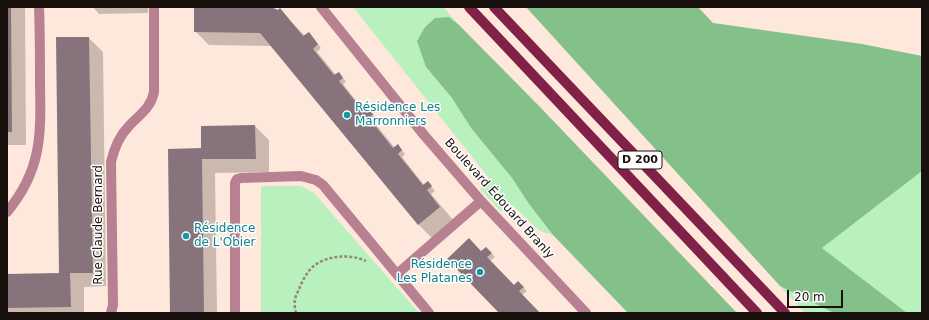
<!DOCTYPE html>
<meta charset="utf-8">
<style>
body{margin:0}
#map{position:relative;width:929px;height:320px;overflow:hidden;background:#fee8dc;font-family:"DejaVu Sans",sans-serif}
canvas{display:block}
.frame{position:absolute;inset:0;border:8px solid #18110d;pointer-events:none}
.scale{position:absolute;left:787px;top:290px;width:56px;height:18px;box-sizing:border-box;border:2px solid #18110d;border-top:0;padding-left:5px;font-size:12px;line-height:14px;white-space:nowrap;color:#18110d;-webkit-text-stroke:3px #fff;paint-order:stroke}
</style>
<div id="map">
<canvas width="929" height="320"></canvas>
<div class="frame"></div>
<div class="scale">20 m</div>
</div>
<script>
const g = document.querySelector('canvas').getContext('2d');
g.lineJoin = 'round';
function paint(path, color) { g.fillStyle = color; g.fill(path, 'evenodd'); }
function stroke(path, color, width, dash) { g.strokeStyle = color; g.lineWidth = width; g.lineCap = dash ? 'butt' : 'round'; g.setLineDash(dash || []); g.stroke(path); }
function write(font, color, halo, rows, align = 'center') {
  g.font = font + ' "DejaVu Sans",sans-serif'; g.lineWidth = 3; g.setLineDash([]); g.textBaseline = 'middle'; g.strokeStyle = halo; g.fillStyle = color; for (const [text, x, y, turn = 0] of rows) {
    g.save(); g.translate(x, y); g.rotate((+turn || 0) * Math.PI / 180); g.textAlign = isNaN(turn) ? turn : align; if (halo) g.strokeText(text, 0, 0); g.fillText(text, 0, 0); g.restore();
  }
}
paint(new Path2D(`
 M353 7H443L459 25 449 17 435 18 425 27 426 67 452 98 471 128 512 178 529 204 553 235 540 231 511 204 501 212 480 189 489 178Z
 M922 171V313H907L822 248Z
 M261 186H301L314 193 419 313H261Z
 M780 286 834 313H805Z`), '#b8f0be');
paint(new Path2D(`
 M526 7H698L713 23 862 44 922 56V171L822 248 907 313H834L780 286Z
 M449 17 459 25 540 107 737 313H628L553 235 529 204 512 178 471 128 452 98 426 67 417 41 425 27 435 18Z`), '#83c08a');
paint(new Path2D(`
 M7 7H25L26 145H7Z
 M93 7H148V13L99 14Z
 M195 7H270L277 11 280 10 305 36 312 37 321 48 317 52 336 75 339 73 342 76 346 82 343 84 365 112 372 113 376 118 373 121 395 148 401 149 405 154 402 157 424 185 431 186 435 191 431 194 454 221 432 238 418 224 272 46 209 45 195 31Z
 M89 38 103 52 106 286 84 287V313H7V275L60 274Z
 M255 126 269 140V172L215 173 217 313H171L202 149Z
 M486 248 495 257 490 261 514 286H522L527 291 522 295 540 313H500L481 252Z`), '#0003');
paint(new Path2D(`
 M7 7H11L12 132H7Z
 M194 7H271L278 10 280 8 303 36 309 32 318 44 313 49 334 75 339 72 343 78 339 81 364 112 368 108 373 114 369 118 393 148 398 144 402 150 398 154 423 185 428 181 432 186 427 190 440 207 418 225 260 33 194 32Z
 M56 37H89L93 273H70L71 307 7 308V274L59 273Z
 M255 125 256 159H202L204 313H170L168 149 201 148V126Z
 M469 238 481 251 486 247 492 253 487 257 514 285 518 281 524 287 519 291 540 313H499L447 259Z`), '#87737c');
stroke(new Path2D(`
 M296 313C295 309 294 304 295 300 295 297 298 292 299 289 303 280 307 271 315 265 329 255 351 254 366 261`), '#96877e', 2.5, [3, 2]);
stroke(new Path2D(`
 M321 7 424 135 481 201 586 313
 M7 212C42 170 41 135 40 83 40 58 40 32 39 7
 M397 274 481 201
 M111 313 113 305 111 162C114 149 119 136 129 126 139 115 151 108 154 92V7
 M235 313V183L237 179 241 178 301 176 316 180 323 185 429 313`), '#b88191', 10);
stroke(new Path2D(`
 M469 7 757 313
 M494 7 785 313`), '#812148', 10);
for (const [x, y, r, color] of [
 [347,115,4,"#0f9aa8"],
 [186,236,4,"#0f9aa8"],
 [480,272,4,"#0f9aa8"]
]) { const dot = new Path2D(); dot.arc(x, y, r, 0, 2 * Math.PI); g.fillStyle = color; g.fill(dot); stroke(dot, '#fff', 1.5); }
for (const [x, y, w] of [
 [640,160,44]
]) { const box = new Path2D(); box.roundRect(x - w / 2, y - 9, w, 18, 3); g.fillStyle = '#fff'; g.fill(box); stroke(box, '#18110d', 1); }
write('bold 11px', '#18110d', null, [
 ["D 200",640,160]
]);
write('12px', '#0d838f', '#fff', [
 ["Résidence Les",355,108],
 ["Marronniers",355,122],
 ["Résidence",194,229],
 ["de L'Obier",194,243],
 ["Résidence",472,265,"right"],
 ["Les Platanes",472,279,"right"]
], 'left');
write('12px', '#18110d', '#fff', [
 ["Boulevard Édouard Branly",499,199,48],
 ["Rue Claude Bernard",99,225,-90]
]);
</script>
